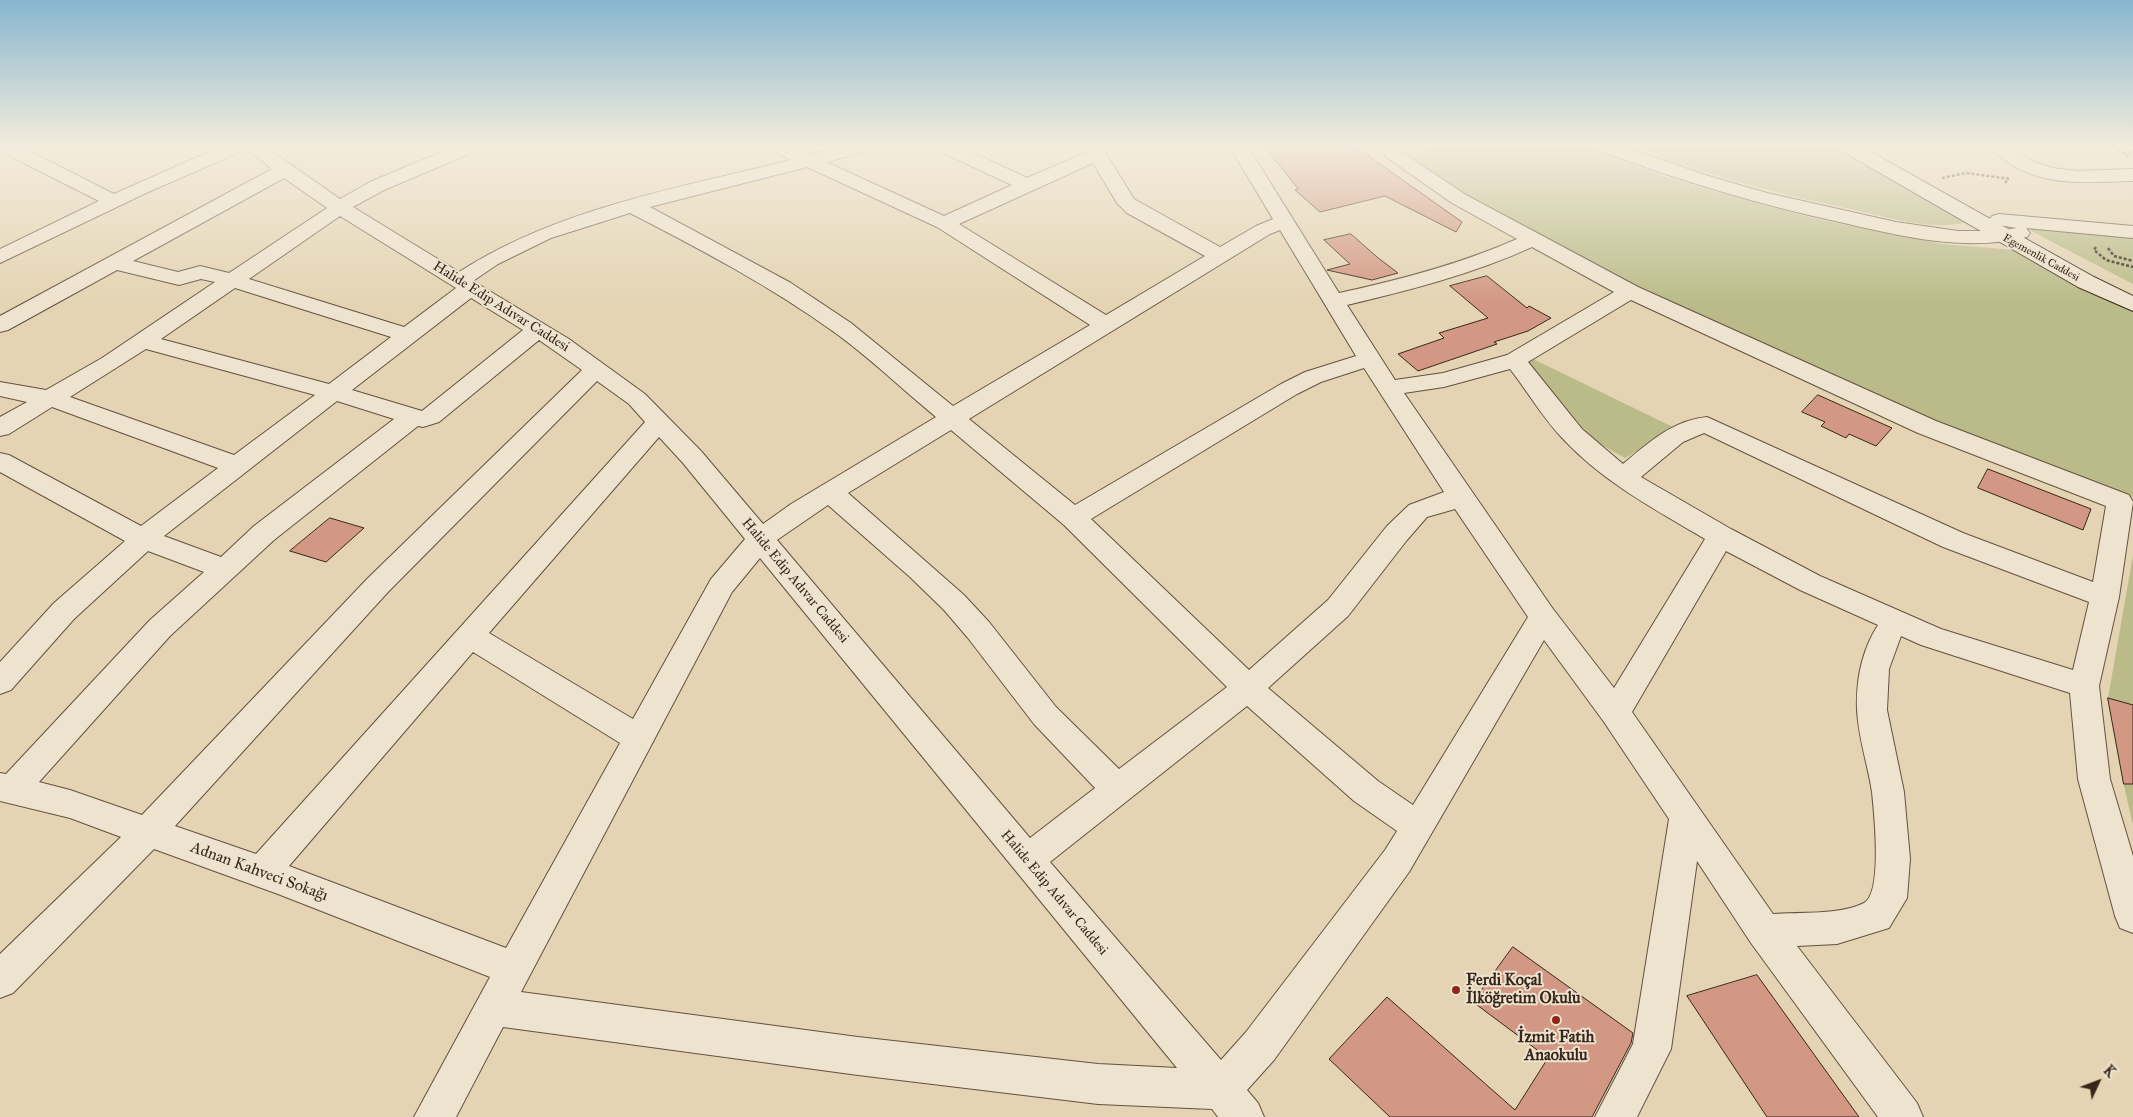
<!DOCTYPE html>
<meta charset="utf-8">
<style>
body{margin:0}
#map{position:relative;width:2133px;height:1117px;overflow:hidden;background:#e4d4b3;font-family:"IM FELL Great Primer",serif}
canvas{display:block}
.north{position:absolute;left:2073px;top:1057px;width:50px;height:50px;-webkit-text-stroke:4px #ede3ce;paint-order:stroke;rotate:47deg;font-size:14px;font-weight:700;line-height:20px;text-align:center;color:#38261a}
.north::after{content:'';display:block;margin:auto;width:18px;height:22px;background:#38261a;clip-path:polygon(50% 0,100% 100%,50% 72%,0 100%)}
</style>
<div id="map">
<canvas width="2133" height="1117"></canvas>
<div class="north">K</div>
</div>
<script>
const g = document.querySelector('canvas').getContext('2d');
g.lineJoin = 'round';
function paint(path, color) { g.fillStyle = color; g.fill(path, 'evenodd'); }
function stroke(path, color, width, dash) { g.strokeStyle = color; g.lineWidth = width; g.lineCap = dash ? 'butt' : 'round'; g.setLineDash(dash || []); g.stroke(path); }
function write(font, color, halo, rows, align = 'center') {
  g.font = font + ' "IM FELL Great Primer",serif'; g.lineWidth = 4; g.setLineDash([]); g.textBaseline = 'middle'; g.strokeStyle = halo; g.fillStyle = color; for (const [text, x, y, turn = 0] of rows) {
    g.save(); g.translate(x, y); g.rotate((+turn || 0) * Math.PI / 180); g.textAlign = isNaN(turn) ? turn : align; if (halo) g.strokeText(text, 0, 0); g.fillText(text, 0, 0); g.restore();
  }
}
paint(new Path2D(`
 M1429 147H1590L1648 171 1712 191 1821 220 1943 244 2015 250 2133 310V497L1959 431 1657 298 1474 202 1411 158Z
 M1636 147H1837L1968 222C1931 231 1891 218 1855 210 1781 194 1706 177 1636 147Z
 M2030 228 2133 238V284L2031 231Z
 M1531 358 1675 428 1625 458 1593 440 1528 361Z
 M2133 555V825L2122 777 2108 698Z`), '#babb88');
const building = new Path2D(`
 M1265 147H1356L1462 222 1456 232 1385 196 1320 212 1295 190 1298 189Z
 M1351 234 1377 257 1398 273 1372 280 1327 270 1350 264 1324 240Z
 M1487 276 1527 308 1529 306 1551 318 1528 331 1494 342 1497 344 1418 371 1398 354 1444 338 1439 333 1488 318 1450 286Z
 M1818 395 1892 428 1876 446 1849 434 1846 438 1821 426 1825 422 1802 412Z
 M1988 469 2091 509 2083 530 1978 488Z
 M330 518 364 528 326 562 290 551Z
 M2108 698 2133 705V784H2124Z
 M1513 947 1633 1033 1631 1043 1592 1117H1390L1329 1059 1387 997 1515 1110 1548 1058 1473 1002Z
 M1757 975 1859 1117H1767L1687 996Z`);
paint(building, '#d29883');
stroke(building, '#38261a', 1);
const minor = new Path2D(`
 M0 147H21L114 194 220 147H245L242 151 146 193 0 263V249L99 201 2 152Z
 M245 147H266L340 199 370 182 453 147H479L476 151 384 190 353 207 459 272C558 208 679 188 791 160L773 151 770 147H795L811 155 839 147H871L868 151 826 162 944 216 1012 185 939 151 936 147H961L1027 178 1087 152 1084 147H1102L1134 199 1220 247 1256 226 1273 219 1230 147H1248L1339 293C1400 280 1460 264 1517 239L1452 203 1372 147H1394L1466 195 1638 287 1936 421 2129 495 2133 502 2119 597 2099 686 2110 779 2133 856V933L2120 928 2115 916 2078 779 2070 693 1921 645 1901 636 1889 669 1887 710 1904 792 1910 859 1907 898 1889 928 1837 944 1797 946 1917 1103 1923 1117H1878L1751 943 1697 861 1671 1049 1637 1117H1595L1633 1044 1669 819 1604 722 1544 640 1409 872 1274 1060 1247 1090 1258 1103 1264 1117H1218L1212 1109 1098 1104 858 1075 503 1027 456 1117H414L490 977 278 894 154 849 13 993 0 998V954L121 837 70 818 0 801V773L6 774 150 620 204 572 148 551 74 619 11 690 0 694V662L54 603 125 541 0 472V453L9 455 141 526 218 468 52 407 9 434 0 436V417L27 402 0 396V382L46 390 102 358 215 282 201 279 179 285 117 270 8 330 0 332V316L272 169ZM1093 163 1117 203 1127 213 1205 256 1106 315 959 224ZM807 167 937 227 1090 325 953 406 851 323 791 283 650 207ZM284 178 327 208 229 273 200 266 178 272 133 261ZM630 213C700 249 770 286 834 332 869 357 902 389 936 417L791 504 763 524 701 451 645 394 569 339 473 281 498 264 551 238ZM340 216 456 288 404 327 249 279ZM1280 230 1356 356 1305 372 1281 384 1075 505 969 419 1270 234ZM1532 247 1614 292 1507 355 1443 373 1395 380 1347 305C1410 290 1473 274 1532 247ZM235 288 391 337 329 384 161 339ZM471 298 523 330 422 411 352 390ZM1631 300 1918 433 2106 506 2093 582 1963 533 1707 417C1673 420 1648 443 1623 464L1582 429 1528 362ZM539 340 582 370 368 578 142 815 70 790 39 782 170 636 274 540 418 426 423 427 439 422ZM146 349 315 395 234 455 70 397ZM1364 368 1444 492 1409 505 1387 526 1328 600 1249 670 1091 519 1297 394 1321 382ZM1510 369C1528 392 1544 420 1565 441 1605 483 1656 510 1705 539L1614 688 1553 609 1404 393 1444 387ZM597 381 629 404 645 422 256 854 175 826 388 592ZM337 401 394 419 254 526 221 557 164 536ZM951 430 1064 525 1227 687 1119 769 1056 707 989 622 964 595 848 493ZM1704 433 1943 547 2089 602 2073 670 1941 629 1820 576 1731 529 1641 477 1683 442ZM659 437 683 463 745 539 711 579 633 719 489 633ZM828 505 910 577 944 610 968 638 1034 724 1095 788 1030 838 777 540ZM1455 509 1528 617 1413 805 1378 781 1268 688 1348 616 1407 540 1427 517ZM1726 551 1800 590 1878 625C1862 650 1856 680 1857 709 1858 737 1868 765 1872 792 1874 812 1883 893 1864 903 1841 915 1799 912 1773 914L1632 712ZM760 558 1177 1068 1098 1064 858 1037 521 992 732 592ZM473 652 620 743 506 948 289 866ZM1247 706 1354 801 1397 831 1385 850 1246 1032 1221 1060 1050 862Z
 M1598 147H1625L1705 175 1767 193 1896 222 1958 231H1999L2017 228 1992 224 1989 220 1992 216 1999 214 2133 226V238L2026 228 2030 233 2027 237C1966 252 1904 237 1844 223 1761 205 1680 181 1601 151Z
 M1990 147H2012L2032 161 2052 168 2078 171 2133 169V181C2089 182 2042 188 2005 160 2000 156 1994 153 1990 147Z`);
const secondary = new Path2D(`
 M1839 147H1862L2094 277 2133 296V311L2078 287 1842 151Z`);
stroke(minor, '#635240', 2);
stroke(secondary, '#38261a', 2);
stroke(new Path2D(`
 M1972 147 1979 149
 M2114 147 2128 157
 M2123 153 2133 152
 M1942 178 1966 173 2011 179
 M2005 183 2008 179
 M2096 247 2094 250 2106 260 2133 267
 M2108 248 2114 256 2133 261`), '#38261a', 2.5, [3, 2]);
paint(minor, '#ede3ce');
paint(secondary, '#ede3ce');
const sky = g.createLinearGradient(0, 0, 0, 304);
sky.addColorStop(0, '#87b6d0');
sky.addColorStop(0.48, '#f3ecdd');
sky.addColorStop(1, '#f3ecdd00');
g.fillStyle = sky;
g.fillRect(0, 0, 2133, 304);
for (const [x, y, r, color] of [
 [1456,990,5,"#8f2418"],
 [1556,1020,5,"#8f2418"]
]) { const dot = new Path2D(); dot.arc(x, y, r, 0, 2 * Math.PI); g.fillStyle = color; g.fill(dot); stroke(dot, '#ede3ce', 2); }
write('11px', '#38261a', '#ede3ce', [
 ["Egemenlik Caddesi",2041,258,29]
]);
write('14px', '#38261a', '#ede3ce', [
 ["Halide Edip Adıvar Caddesi",501,307,32],
 ["Halide Edip Adıvar Caddesi",795,581,50],
 ["Halide Edip Adıvar Caddesi",1054,893,50]
]);
write('16px', '#38261a', '#ede3ce', [
 ["Adnan Kahveci Sokağı",259,872,20]
]);
write('bold 16px', '#38261a', '#ede3ce', [
 ["Ferdi Koçal",1466,981],
 ["İlköğretim Okulu",1466,999],
 ["İzmit Fatih",1556,1038,"center"],
 ["Anaokulu",1556,1056,"center"]
], 'left');
</script>
